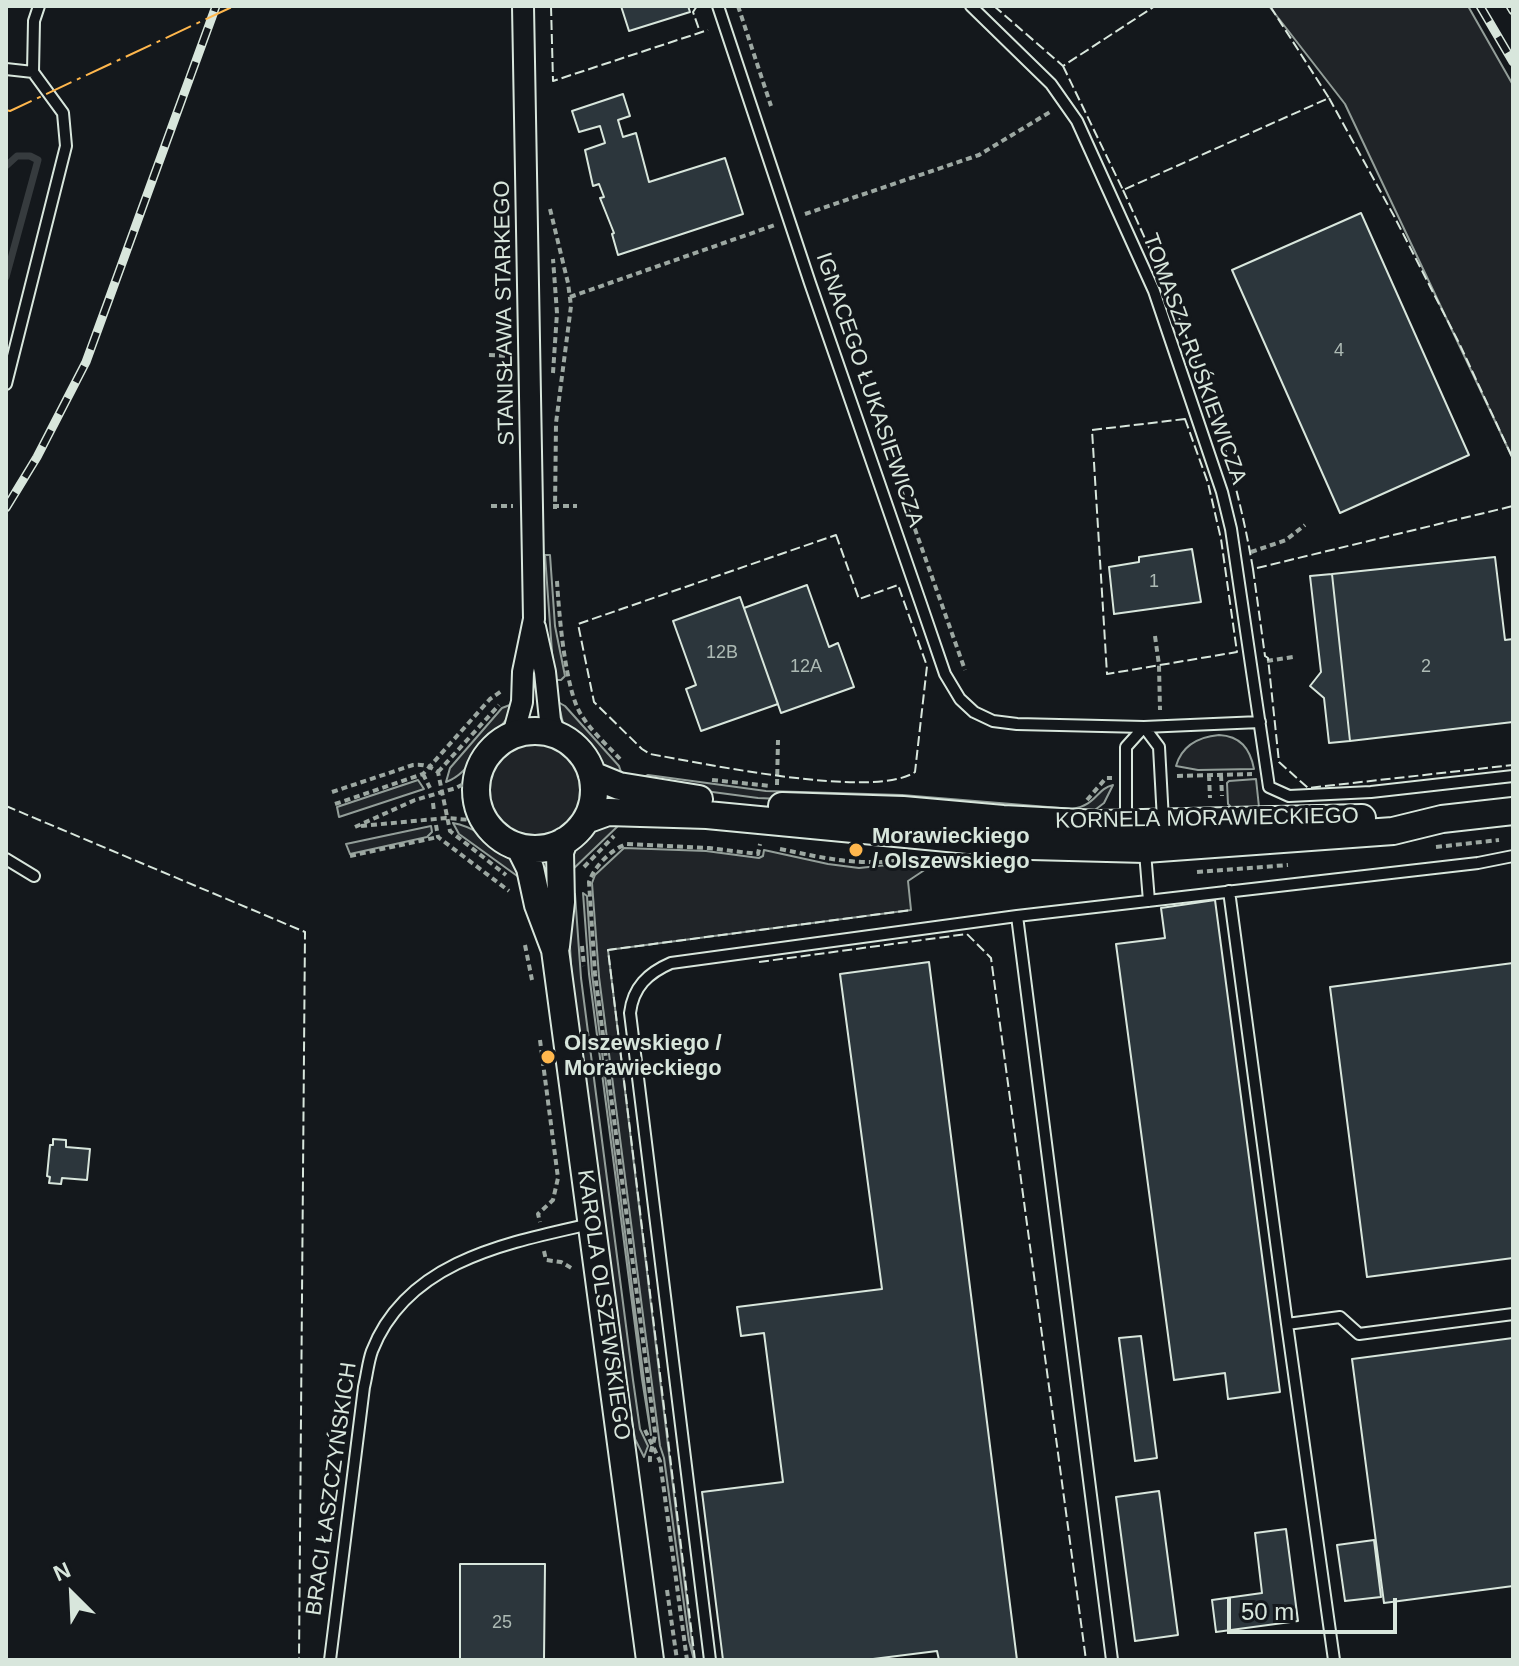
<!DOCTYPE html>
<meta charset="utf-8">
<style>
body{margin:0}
#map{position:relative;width:1519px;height:1666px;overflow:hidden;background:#14181c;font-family:Arial,sans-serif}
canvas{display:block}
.frame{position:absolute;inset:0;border:8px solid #d8e6dc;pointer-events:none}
.north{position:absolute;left:32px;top:1554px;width:80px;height:80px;-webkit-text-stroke:6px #14181c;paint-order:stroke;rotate:336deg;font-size:22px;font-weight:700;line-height:32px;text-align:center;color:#d8e6dc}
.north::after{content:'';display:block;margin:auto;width:28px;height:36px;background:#d8e6dc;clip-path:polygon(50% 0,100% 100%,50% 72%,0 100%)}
.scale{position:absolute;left:1227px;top:1598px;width:170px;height:36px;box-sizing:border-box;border:4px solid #d8e6dc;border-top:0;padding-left:10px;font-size:24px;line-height:28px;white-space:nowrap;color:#d8e6dc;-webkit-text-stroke:6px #14181c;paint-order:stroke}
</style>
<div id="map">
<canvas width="1519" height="1666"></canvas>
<div class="frame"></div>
<div class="north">N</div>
<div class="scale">50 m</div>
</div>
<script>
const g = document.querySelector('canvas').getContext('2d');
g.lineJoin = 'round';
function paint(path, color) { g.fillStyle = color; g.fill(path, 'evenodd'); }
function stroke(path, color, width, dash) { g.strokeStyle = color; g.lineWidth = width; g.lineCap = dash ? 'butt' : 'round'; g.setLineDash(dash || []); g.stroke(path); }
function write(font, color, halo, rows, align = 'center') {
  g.font = font + ' Arial,sans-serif'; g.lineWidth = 6; g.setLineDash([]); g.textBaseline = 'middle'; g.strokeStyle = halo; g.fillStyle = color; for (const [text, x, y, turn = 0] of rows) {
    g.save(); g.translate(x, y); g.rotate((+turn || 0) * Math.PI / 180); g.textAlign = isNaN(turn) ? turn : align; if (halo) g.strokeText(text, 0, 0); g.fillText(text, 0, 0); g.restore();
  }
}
const green = new Path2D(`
 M1269 6H1468L1513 85V459L1345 104Z
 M545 555H550L555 626 565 676 561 680H554Z
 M558 702 565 706 619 766 622 775 602 766 582 741 563 723Z
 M515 703C505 727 496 729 481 748 470 762 464 775 446 782L450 768 502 708Z
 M1219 735C1240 736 1250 748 1254 769L1198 770 1176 766C1182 745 1198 737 1219 735Z
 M487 790a48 48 0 1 1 96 0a48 48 0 1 1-96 0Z
 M648 775 766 791 902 795 1072 809C1097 805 1096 789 1113 785L1104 803 1091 813 758 798 644 783V777Z
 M1256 779 1259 807 1232 808 1228 804 1227 783 1229 781Z
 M418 780 424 789 339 817 337 807Z
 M603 822 619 825 570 872 566 865C575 845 584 834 603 822Z
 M453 823C469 825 506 846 514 859 517 865 518 872 520 878L459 834Z
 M431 826 432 832 427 837 350 854 346 844Z
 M624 848 706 851 759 858 763 856 764 850 828 864 859 868 926 861 929 867 908 881 911 910 608 950 694 1660 689 1641 664 1458 660 1446 599 977 592 883 595 875Z
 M583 893 587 896 592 974 651 1435 642 1379 589 974Z
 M575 894 581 978 633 1380 640 1429 648 1446 644 1457 635 1439 625 1381 572 981 567 895Z`);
paint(green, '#202428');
stroke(green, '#939e99', 2);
stroke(new Path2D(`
 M6 166 17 156H30L38 160 6 277`), '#363b3e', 7);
const building = new Path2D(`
 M621 6H688L690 12 629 31Z
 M623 94 630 116 618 120 623 137 636 133 649 182 725 158 743 214 618 255 612 234 614 233 600 198 604 197 599 184 593 186 585 150 605 143 600 126 579 132 572 111Z
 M1361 213 1469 455 1340 513 1232 270Z
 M1192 549 1201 602 1114 614 1109 567 1139 562V557Z
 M1495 557 1505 640 1513 639V722L1350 741 1332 574Z
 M1332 574 1350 741 1329 743 1324 698 1310 686 1321 672 1310 576Z
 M807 585 829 647 838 643 854 687 781 713 744 608Z
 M740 597 778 704 701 731 686 689 696 685 673 621Z
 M1215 900 1280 1392 1228 1399 1225 1373 1174 1380 1116 944 1165 938 1161 908Z
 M929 962 1017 1660H939L937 1651 865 1660H723L702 1492 783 1482 764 1333 741 1336 737 1307 882 1289 840 974Z
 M1513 963V1258L1367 1277 1330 987Z
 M53 1139 66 1140V1147L90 1149 87 1180 62 1178 61 1184 49 1183 50 1177 47 1176 50 1145H53Z
 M1141 1336 1157 1458 1135 1461 1119 1338Z
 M1513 1338V1586L1384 1603 1352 1359Z
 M1159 1491 1178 1635 1135 1641 1116 1497Z
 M1286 1529 1298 1621 1216 1632 1212 1600 1262 1593 1255 1533Z
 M1374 1540 1381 1597 1345 1601 1337 1545Z
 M460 1564H545L544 1660H460Z`);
paint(building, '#2c363c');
stroke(building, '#d8e6dc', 2);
const service = new Path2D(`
 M718 6 810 283 920 601 945 674 960 699 974 712 993 721 1017 724 1144 727 1260 722
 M971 6 1051 84 1077 121 1154 291 1222 492 1231 529 1269 787 1289 796 1371 792 1513 776
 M6 69 33 72 63 113 66 146 6 384
 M33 72 34 21 39 6
 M1144 727 1159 747 1163 820
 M1126 822V747L1144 727
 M1145 852 1149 901
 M6 859 34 876
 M1229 891 1287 1324
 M1017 916 1478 863 1513 856
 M330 1660 364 1387C367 1375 368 1362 372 1351 407 1261 507 1243 590 1224
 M710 1660 630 1013C633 987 648 973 671 963L1017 916 1112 1660
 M1334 1660 1287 1324 1340 1317 1359 1334 1513 1314`);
const minor = new Path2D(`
 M535 627 545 672 550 720 555 735
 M513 735 522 702 523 672 534 619 523 6`);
const tertiary = new Path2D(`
 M476 790a59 59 0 1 1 118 0a59 59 0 1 1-118 0Z
 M592 775 619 786 699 799
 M782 806 903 810 1003 819 1099 824 1362 818
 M586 820 608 812 707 815 1031 846 1145 849 1393 831 1442 819 1513 811
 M520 848 530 868 538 905 555 950 650 1660
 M556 946 561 902 560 852 564 841`);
stroke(service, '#d8e6dc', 14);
stroke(minor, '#d8e6dc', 24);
stroke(tertiary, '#d8e6dc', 30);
stroke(new Path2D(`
 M738 6 771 106
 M550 209 568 283 571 306 556 423 555 509
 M805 214 979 155 1050 112
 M570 297 775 225
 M489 355 508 356
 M553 373 557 313 553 259
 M871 404 878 422
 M888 453 965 670
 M491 506H513
 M553 506H577
 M1251 552 1286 540 1305 525
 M557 581C559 613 565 692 582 716 592 732 607 745 620 759
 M1155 636 1159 665 1160 710
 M1267 661 1293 657
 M438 772 499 705
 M423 774 430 788
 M1209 775 1210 798
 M1221 775 1222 796
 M1177 776 1252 774
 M712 780 771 786
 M777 785 778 740
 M332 792 413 765C424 764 429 766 438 772L450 831 506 875
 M1087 800 1106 778H1112
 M433 803 434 812
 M335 804 423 774 490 699 503 690
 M436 825 438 837 509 891
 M361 826 446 818 484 821
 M355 827 415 800 456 788 477 777
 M1436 847 1499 840
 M780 849C824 858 856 866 902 860
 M350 856 438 837
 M584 867 614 836
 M1197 872 1288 865
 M525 945 532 980
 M582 946 584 966
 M540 1040 558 1178 553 1200 538 1214 540 1222
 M544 1251 546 1260 561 1262 573 1269
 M645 1430 660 1461 687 1660
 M650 1462C649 1451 655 1443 655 1432L595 974 589 882C594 867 611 849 627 844L709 848 758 854 760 844
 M667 1590 677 1660`), '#9da8a2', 4, [6, 4]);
stroke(service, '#14181c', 10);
stroke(minor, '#14181c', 20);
stroke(tertiary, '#14181c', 26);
const rail = new Path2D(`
 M1480 6 1513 62
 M1510 6 1513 11
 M6 508 37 457 86 362 216 6`);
stroke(rail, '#d8e6dc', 9);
stroke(rail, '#14181c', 6, [18]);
stroke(new Path2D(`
 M551 6 553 81 708 30
 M697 6 693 12 700 32
 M994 6 1063 66 1155 6
 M1063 66 1123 190 1329 98 1270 6
 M1329 98 1394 216 1460 345 1513 459
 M1123 190C1180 314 1230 433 1253 569L1513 506
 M1185 419 1208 483 1221 539 1237 652 1107 674 1092 430Z
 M836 535 859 599 898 585 927 666 915 772C874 800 702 763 650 754L642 749 594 702 578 624Z
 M1253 569 1265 656 1268 658 1279 762 1308 788 1513 765
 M6 806 305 932 299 1660
 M759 962 967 934 991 958 1086 1660
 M695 1660 608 950 911 910`), '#d8e6dc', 2, [10, 4]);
stroke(new Path2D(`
 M6 110 10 111 234 6`), '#ffb74d', 2, [28, 6, 4, 6]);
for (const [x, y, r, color] of [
 [856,850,8,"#ffb74d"],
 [548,1057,8,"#ffb74d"]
]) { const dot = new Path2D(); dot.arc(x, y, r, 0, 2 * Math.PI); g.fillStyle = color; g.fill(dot); stroke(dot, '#14181c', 3); }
write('18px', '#adbab4', null, [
 ["4",1339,351],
 ["1",1154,582],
 ["12B",722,653],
 ["12A",806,667],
 ["2",1426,667],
 ["25",502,1623]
]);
write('22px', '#d8e6dc', '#14181c', [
 ["STANISŁAWA STARKEGO",505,313,-91],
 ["TOMASZA RUŚKIEWICZA",1194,359,70],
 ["IGNACEGO ŁUKASIEWICZA",869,390,71],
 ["KORNELA MORAWIECKIEGO",1207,819,-1],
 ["KAROLA OLSZEWSKIEGO",603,1305,82],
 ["BRACI ŁASZCZYŃSKICH",332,1489,-82]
]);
write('bold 22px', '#d8e6dc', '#14181c', [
 ["Morawieckiego",872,837],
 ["/ Olszewskiego",872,862],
 ["Olszewskiego /",564,1044],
 ["Morawieckiego",564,1069]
], 'left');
</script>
